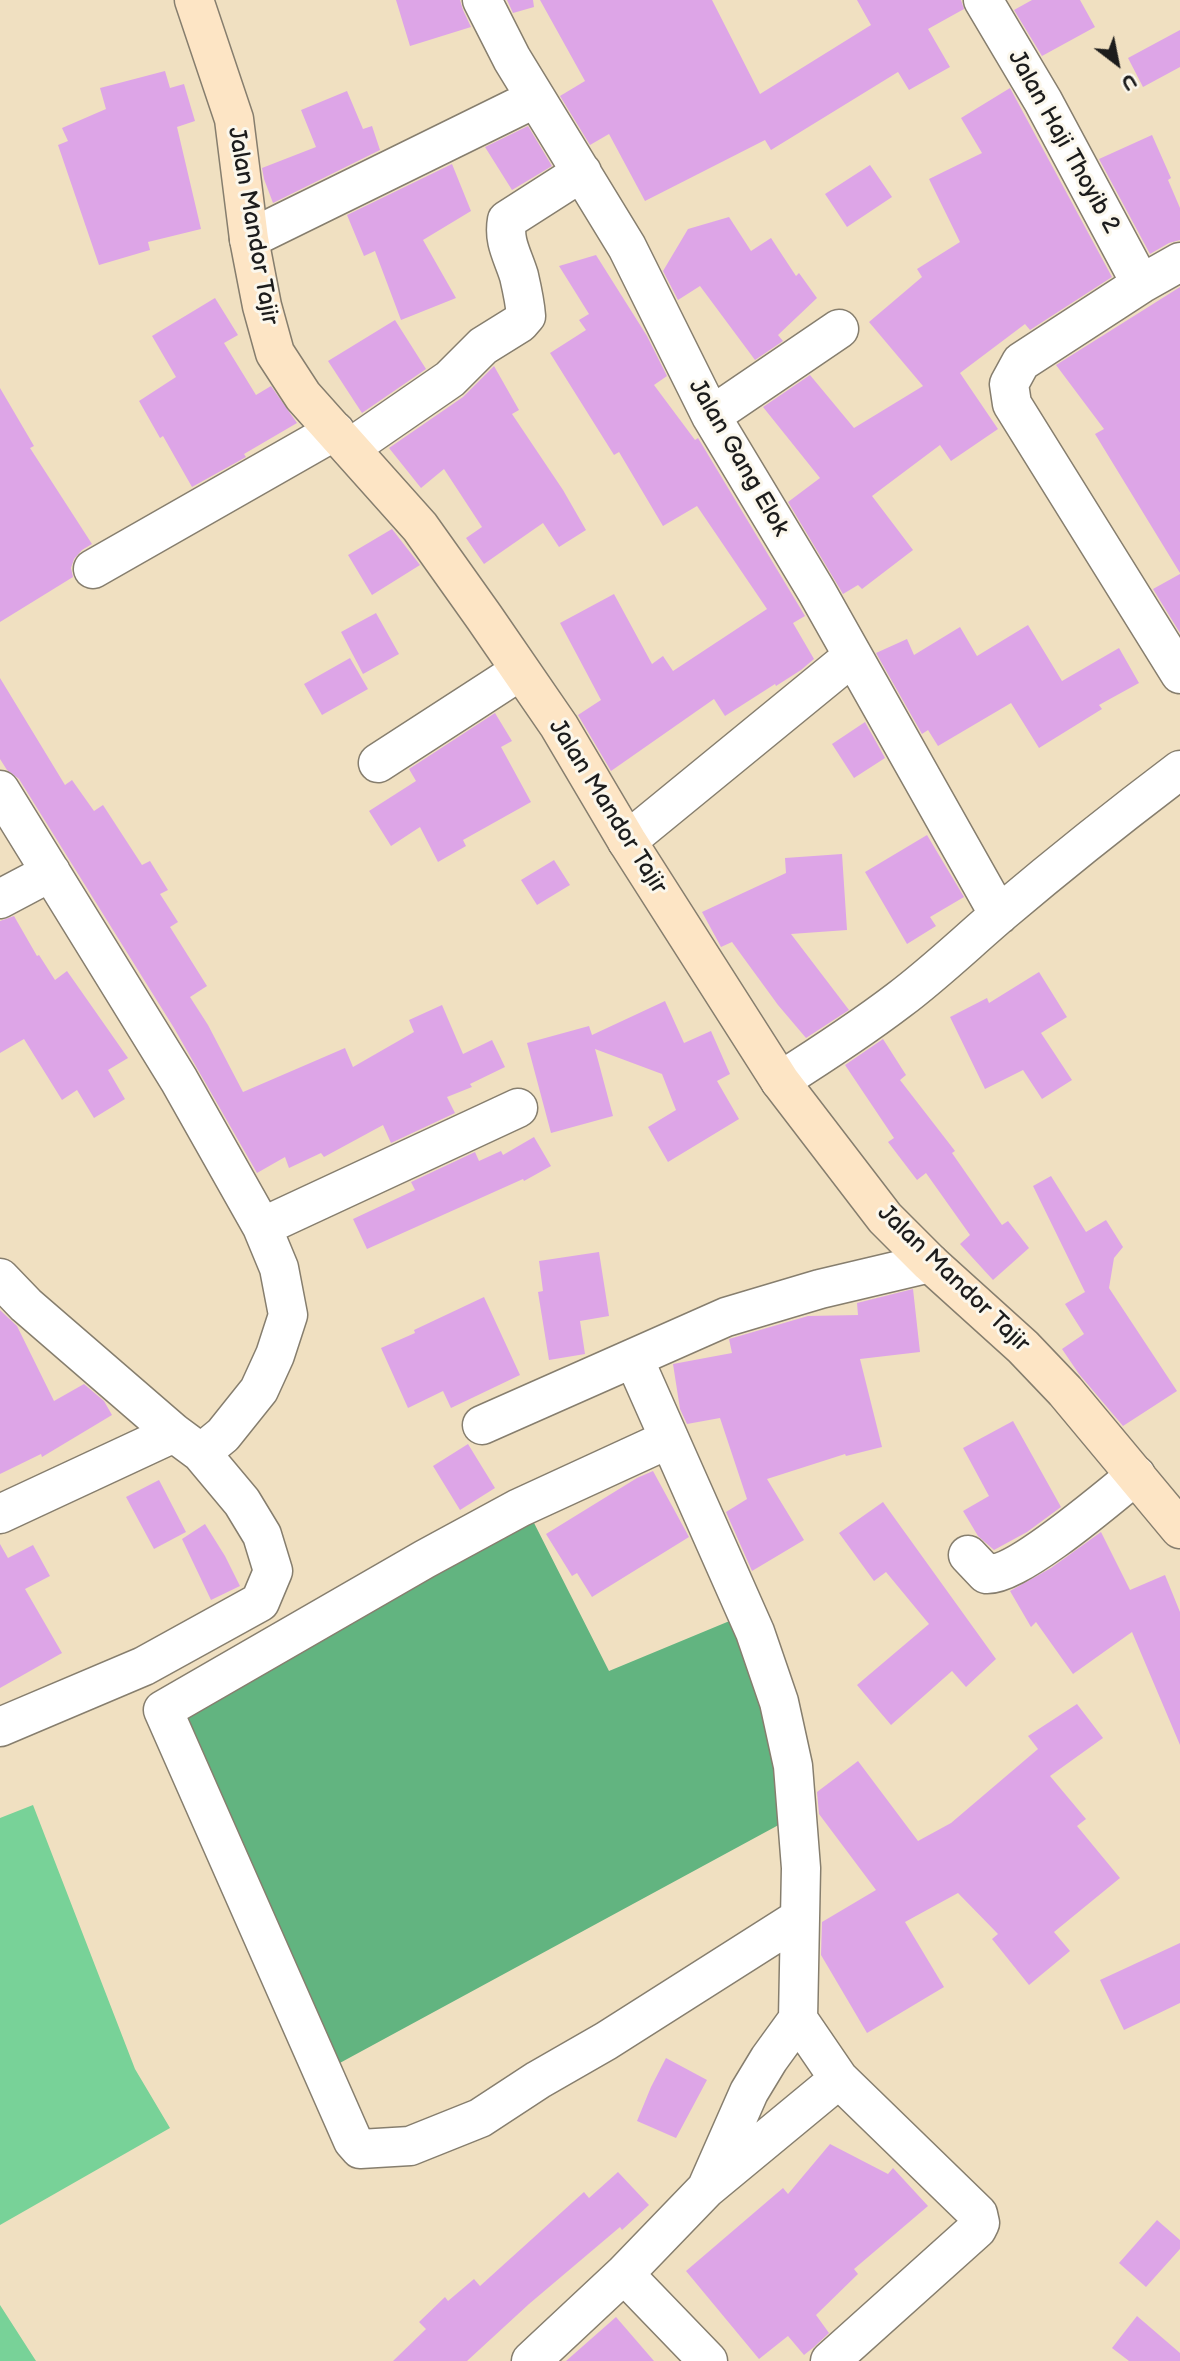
<!DOCTYPE html>
<style>
body{margin:0}
#map{position:relative;width:1180px;height:2361px;overflow:hidden;background:#f0e0c1;font-family:"Balsamiq Sans",sans-serif}
canvas{display:block}
.north{position:absolute;left:1082px;top:28px;width:70px;height:70px;-webkit-text-stroke:5px #fbf7ec;paint-order:stroke;rotate:148deg;font-size:19px;font-weight:700;line-height:28px;text-align:center;color:#1c1c1c}
.north::after{content:'';display:block;margin:auto;width:24px;height:32px;background:#1c1c1c;clip-path:polygon(50% 0,100% 100%,50% 72%,0 100%)}
</style>
<div id="map">
<canvas width="1180" height="2361"></canvas>
<div class="north">U</div>
</div>
<script>
const g = document.querySelector('canvas').getContext('2d');
g.lineJoin = 'round';
function paint(path, color) { g.fillStyle = color; g.fill(path, 'evenodd'); }
function stroke(path, color, width, dash) { g.strokeStyle = color; g.lineWidth = width; g.lineCap = dash ? 'butt' : 'round'; g.setLineDash(dash || []); g.stroke(path); }
function write(font, color, halo, rows, align = 'center') {
  g.font = font + ' "Balsamiq Sans",sans-serif'; g.lineWidth = 6; g.setLineDash([]); g.textBaseline = 'middle'; g.strokeStyle = halo; g.fillStyle = color; for (const [text, x, y, turn = 0] of rows) {
    g.save(); g.translate(x, y); g.rotate((+turn || 0) * Math.PI / 180); g.textAlign = isNaN(turn) ? turn : align; if (halo) g.strokeText(text, 0, 0); g.fillText(text, 0, 0); g.restore();
  }
}
paint(new Path2D(`
 M33 1805 135 2069 170 2128 0 2225V1818Z
 M0 2305 36 2361H0Z`), '#78d298');
paint(new Path2D(`
 M531 1517 609 1671 744 1615 797 1815 314 2077 156 1728Z`), '#62b480');
paint(new Path2D(`
 M396 0H460L463 10 471 27 410 46Z
 M507 0H533L534 7 513 13Z
 M540 0H712L760 94 871 25 857 0H961L964 9 928 29 950 67 909 90 898 72 771 150 765 140 645 201 609 134 590 145 560 96 585 81Z
 M1032 0H1080L1095 27 1042 56 1014 10Z
 M1180 30V67L1143 87 1128 58Z
 M165 71 170 88 184 84 195 121 177 127 201 229 148 242 150 250 99 265 58 145 68 141 62 128 106 109 100 88Z
 M1010 88 1112 277 1030 330 1025 324 960 373 998 429 951 461 940 445 872 496 913 550 862 589 858 585 843 594 788 502 820 478 763 407 810 375 854 428 923 386 869 322 922 277 917 269 960 242 929 179 982 153 961 118Z
 M347 91 363 129 372 126 380 150 273 203 264 179 262 168 316 147 301 110Z
 M528 126 552 166 512 190 485 147Z
 M1152 135 1171 178 1168 180 1180 208V240L1169 243 1150 254 1099 159Z
 M452 164 471 211 423 240 456 298 401 320 375 251 364 256 347 215Z
 M870 165 892 197 847 227 825 194Z
 M729 217 751 251 771 238 796 276 799 273 817 298 778 335 783 341 755 360 700 286 678 300 663 271 688 229Z
 M596 255 647 336 667 376 654 385 695 440 698 438 805 616 793 623 814 659 801 670 776 686 775 684 725 716 714 699 611 771 578 715 601 700 560 623 614 594 652 664 663 656 673 671 767 609 697 506 663 526 619 452 614 455 550 353 586 330 579 320 589 314 559 266Z
 M1180 287V573L1095 434 1104 429 1056 365Z
 M215 298 238 335 224 343 256 395 271 386 297 423 244 454 246 457 192 487 163 436 160 438 139 401 176 377 152 336Z
 M395 320 426 369 362 413 328 361Z
 M494 366 519 410 512 414 563 490 586 530 559 547 543 523 484 564 466 538 482 527 444 469 421 488 389 448 463 397Z
 M0 388 34 446 30 448 92 544 82 550 74 559 71 568 73 577 0 622Z
 M392 529 420 565 372 595 348 555Z
 M1180 574V633L1153 589Z
 M376 613 399 654 363 674 341 632Z
 M1028 625 1062 681 1119 648 1139 683 1099 705 1102 709 1039 748 1011 703 938 746 928 730 922 734 876 653 907 639 914 655 960 627 977 656Z
 M350 658 368 689 322 715 304 684Z
 M0 678 65 785 72 780 94 811 103 805 142 865 150 861 168 890 160 894 178 922 170 927 207 986 190 997 208 1025 243 1092 345 1048 353 1067 414 1032 409 1020 442 1005 463 1054 492 1040 505 1067 470 1084 472 1087 447 1097 455 1113 391 1143 383 1125 324 1157 321 1153 289 1168 285 1157 257 1173 174 1028 19 779 7 770 0 759Z
 M495 713 512 741 501 747 531 802 463 840 466 846 438 862 420 827 391 846 369 811 416 781 409 769Z
 M865 722 885 758 854 778 832 744Z
 M927 835 964 897 930 917 936 926 907 944 865 872Z
 M842 854 847 930 791 934 849 1010 806 1038 778 1005 732 942 721 947 702 912 786 873 785 858Z
 M554 860 570 885 537 905 521 880Z
 M14 916 37 956 39 955 55 980 67 971 128 1058 108 1070 125 1099 94 1118 77 1090 62 1100 24 1039 0 1053V921Z
 M1039 972 1067 1017 1041 1033 1072 1080 1042 1099 1023 1070 985 1089 950 1017 987 998 989 1003Z
 M665 1001 684 1043 711 1031 730 1074 717 1081 739 1119 668 1162 648 1127 676 1110 662 1074 595 1049 613 1116 551 1133 527 1043 589 1026 592 1035Z
 M883 1039 906 1075 900 1080 955 1151 952 1153 1002 1225 1008 1221 1029 1248 993 1280 960 1244 970 1235 926 1173 917 1180 888 1142 894 1138 845 1065Z
 M534 1137 551 1166 524 1181 523 1179 367 1249 353 1219 415 1190 411 1182 475 1152 479 1161 501 1151 503 1155Z
 M1051 1176 1086 1232 1106 1220 1123 1247 1114 1258 1109 1288 1177 1391 1123 1426 1079 1374 1062 1349 1084 1334 1065 1304 1085 1292 1033 1186Z
 M599 1252 609 1316 580 1321 585 1354 549 1360 538 1292 543 1291 539 1261Z
 M913 1289 920 1352 860 1359 882 1447 846 1456 845 1454 767 1479 804 1540 752 1571 726 1512 747 1499 720 1418 687 1424 680 1409 673 1364 732 1353 729 1339 808 1316 858 1315 857 1303Z
 M484 1297 520 1375 451 1408 443 1391 408 1408 381 1348 415 1333 414 1330Z
 M0 1310 17 1326 54 1401 84 1384 104 1401 112 1415 42 1457 41 1454 0 1474Z
 M1013 1421 1061 1507 1027 1532 994 1550 978 1536 963 1511 989 1496 963 1448Z
 M468 1444 495 1488 460 1510 433 1466Z
 M653 1471 689 1537 592 1597 577 1573 572 1576 546 1534 637 1478Z
 M159 1480 186 1532 154 1549 126 1497Z
 M883 1502 996 1659 966 1687 952 1671 891 1725 857 1685 929 1624 886 1572 874 1581 839 1533Z
 M205 1524 225 1556 240 1586 211 1600 182 1539Z
 M1101 1532 1130 1590 1165 1575 1180 1612V1745L1132 1632 1073 1674 1036 1622 1031 1627 1010 1591 1051 1568Z
 M0 1544 8 1558 33 1545 50 1576 25 1589 62 1653 0 1688Z
 M1077 1704 1103 1738 1050 1776 1086 1819 1077 1826 1120 1878 1054 1932 1070 1951 1029 1985 992 1939 998 1934 958 1893 905 1922 944 1987 867 2033 821 1955 822 1922 876 1890 819 1814 817 1792 858 1761 918 1841 951 1823 1038 1749 1028 1736Z
 M1180 1943V2003L1124 2030 1100 1980Z
 M666 2058 707 2080 676 2138 637 2121 651 2087Z
 M830 2144 888 2174 893 2168 928 2206 854 2269 858 2274 816 2315 829 2333 814 2347 804 2355 788 2336 759 2359 686 2271 783 2188 788 2194Z
 M618 2172 649 2205 622 2230 620 2227 529 2304 467 2361H393L426 2329 419 2322 445 2297 448 2301 474 2279 480 2286 584 2192 589 2198Z
 M1157 2220 1180 2240V2249L1146 2287 1119 2263Z
 M1137 2316 1180 2353V2361H1129L1112 2348Z
 M616 2317 654 2361H566Z`), '#dda5e7');
const minor = new Path2D(`
 M482 0 512 59 627 247 711 416 817 592 999 915
 M983 0 1043 101 1141 284
 M249 239 536 98
 M1180 262 1141 284 1021 362 1009 384 1012 404 1180 674
 M711 416 839 329
 M350 448 450 379 483 346 520 323 526 316C525 302 522 289 519 276 513 256 503 242 507 220L582 172
 M93 569 335 431
 M378 763 520 671
 M0 790 179 1080 262 1227 279 1268 288 1315 275 1355 259 1390 223 1435 201 1453
 M627 841 853 656
 M0 899 51 872
 M780 1081C821 1055 861 1029 899 1000 935 973 967 942 1001 913 1059 864 1119 816 1180 770
 M262 1227 518 1108
 M0 1278 26 1305 174 1433 201 1453 242 1502 262 1535 273 1571 260 1602 144 1666 0 1727
 M634 1359 755 1632 779 1702 793 1766 801 1868 798 2019 839 2079 978 2214 980 2223 977 2229 830 2361
 M482 1425 726 1317 820 1289 930 1263
 M669 1439 519 1508 425 1559 163 1710 353 2141 360 2149 410 2146 480 2118 538 2080 606 2041 798 1919
 M0 1514 174 1433
 M968 1555 986 1574C1016 1577 1109 1497 1136 1475
 M708 2185 749 2092 769 2059 798 2019
 M624 2274 708 2361
 M531 2361 624 2274 706 2189 839 2079`);
const secondary = new Path2D(`
 M194 0 234 119 249 239 262 306 275 353 303 396 420 527 484 617 559 726 627 841 780 1081 885 1218 930 1263 1023 1347 1065 1391 1180 1529`);
stroke(minor, '#867e6e', 41);
stroke(secondary, '#867e6e', 41);
stroke(minor, '#fff', 38);
stroke(secondary, '#fde5c5', 38);
write('24px', '#1c1c1c', '#fbf7ec', [
 ["Jalan Haji Thoyib 2",1063,142,61],
 ["Jalan Mandor Tajir",252,226,80],
 ["Jalan Gang Elok",738,458,60],
 ["Jalan Mandor Tajir",607,807,58],
 ["Jalan Mandor Tajir",953,1279,44]
]);
</script>
